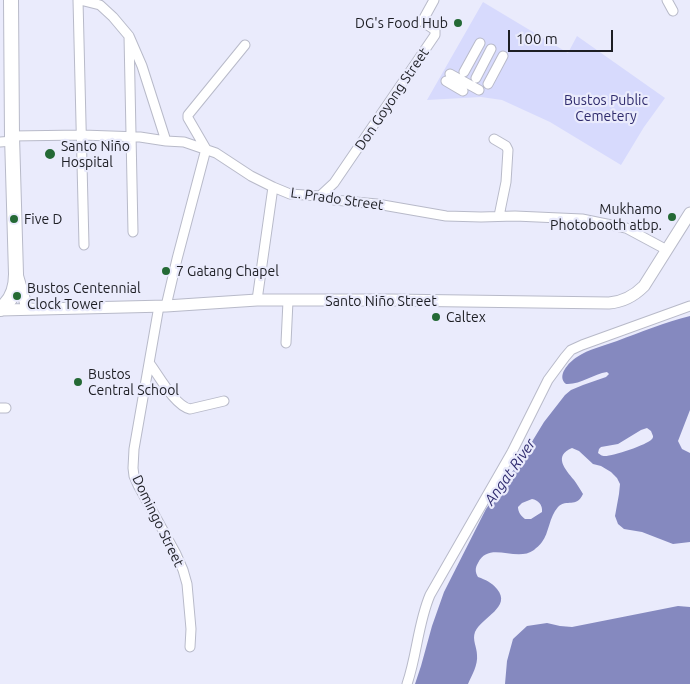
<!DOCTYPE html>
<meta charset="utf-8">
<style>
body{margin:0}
#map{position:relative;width:690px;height:684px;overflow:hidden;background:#eaebfc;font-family:Ubuntu,sans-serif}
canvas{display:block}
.scale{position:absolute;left:508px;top:30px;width:105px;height:22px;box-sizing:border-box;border:2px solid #1d1e24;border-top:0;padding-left:6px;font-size:15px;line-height:18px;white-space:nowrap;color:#1d1e24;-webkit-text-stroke:4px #eaebfc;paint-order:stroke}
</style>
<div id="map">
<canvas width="690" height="684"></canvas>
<div class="scale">100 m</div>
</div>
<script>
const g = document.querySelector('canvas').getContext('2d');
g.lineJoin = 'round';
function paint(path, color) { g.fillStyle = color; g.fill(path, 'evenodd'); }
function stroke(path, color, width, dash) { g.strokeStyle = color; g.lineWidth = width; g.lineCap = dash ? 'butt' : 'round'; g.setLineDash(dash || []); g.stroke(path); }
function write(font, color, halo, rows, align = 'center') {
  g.font = font + ' Ubuntu,sans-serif'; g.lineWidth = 4.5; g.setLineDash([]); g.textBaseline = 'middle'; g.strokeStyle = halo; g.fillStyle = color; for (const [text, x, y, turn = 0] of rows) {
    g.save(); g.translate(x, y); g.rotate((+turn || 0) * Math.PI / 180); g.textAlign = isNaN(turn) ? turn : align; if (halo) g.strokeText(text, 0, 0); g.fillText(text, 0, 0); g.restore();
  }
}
paint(new Path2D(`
 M483 2 568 53 577 36 665 98 644 127 621 165 550 122 502 100 481 97 427 100Z`), '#d7dafd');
paint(new Path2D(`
 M690 316V410L678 441 682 449 690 453V542L673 544 642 532 624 529 618 524 615 516 619 494 620 484 617 478 611 472 601 466 593 464 579 451 572 448C553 456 565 469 574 480 577 484 580 489 583 494 576 509 567 498 558 507 549 517 549 533 542 542 540 545 536 548 534 550 516 563 489 540 478 563 475 568 475 572 478 577 486 580 491 582 497 589 512 607 482 617 475 632 472 640 477 647 477 655 478 665 472 675 468 684H415L421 666 432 626 444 592 486 509 522 458 544 422 565 395 571 390 583 385 606 377 609 374 607 372C593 374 580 385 566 384 556 376 569 362 577 357 589 349 603 346 617 341 641 332 665 322 690 316ZM647 428 651 431 653 436C653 437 653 438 652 439 647 445 613 456 605 456 601 456 601 455 598 453L599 449 601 447 618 444 641 430ZM532 499C538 500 543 505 542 512L531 519H525C521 516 518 512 518 507L522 503Z
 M678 606 690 607V684H505L507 661 513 639 527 626 547 623 560 626 572 627Z`), '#8589bf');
const street = new Path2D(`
 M78 0 84 245
 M80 0 100 5 113 17 129 36 142 66 166 141
 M667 0 673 11
 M129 36 133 232
 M464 72 480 43
 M450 74 479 90
 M476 78 491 49
 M446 81 463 91
 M488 84 503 56
 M12 136 82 135 140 137 166 141 184 142 216 153 251 176 273 187 290 194 320 196 334 200 377 204 446 216 481 217 515 216 582 219 626 228 667 250
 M494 139 506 146 508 150 506 182 499 216
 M0 142 13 141
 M320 196 334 183 435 35V30L423 22V20L434 0
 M257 300 273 187
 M159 306 134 449 133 468 134 476 138 485 176 554 183 570 187 584 191 629 190 647
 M166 306 177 259 206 149 188 118V115L245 45
 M286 343 288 301
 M150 364C159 376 175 406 190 409L224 401
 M0 408H6
 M407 684C417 655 418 623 430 595L512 452 548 380 565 357 571 350 582 345 690 306`);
const secondary = new Path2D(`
 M17 274 27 308
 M0 310 166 306 257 300H391L609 303C623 302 634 296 644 286L690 213`);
const primary = new Path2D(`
 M0 309C12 301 16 287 16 274L12 136 11 0`);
stroke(street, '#b8bac9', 11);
stroke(secondary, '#b8bac9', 13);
stroke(primary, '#b8bac9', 16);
stroke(street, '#fff', 9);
stroke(secondary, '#fff', 11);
stroke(primary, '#fff', 14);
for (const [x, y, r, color] of [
 [458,23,5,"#246935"],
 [50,154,6,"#246935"],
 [672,217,5,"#246935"],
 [14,219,5,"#246935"],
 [166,271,5,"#246935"],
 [17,296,5,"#246935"],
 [436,317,5,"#246935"],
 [78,382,5,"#246935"]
]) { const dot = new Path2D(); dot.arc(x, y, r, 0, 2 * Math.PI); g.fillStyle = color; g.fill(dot); stroke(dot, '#eaebfc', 2); }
write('14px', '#1d1e24', '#eaebfc', [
 ["DG's Food Hub",448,23,"right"],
 ["Santo Niño",61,146],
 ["Hospital",61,162],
 ["Mukhamo",662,209,"right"],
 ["Photobooth atbp.",662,225,"right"],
 ["Five D",24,219],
 ["7 Gatang Chapel",176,271],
 ["Bustos Centennial",27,288],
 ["Clock Tower",27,304],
 ["Caltex",446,317],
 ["Bustos",88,374],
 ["Central School",88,390]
], 'left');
write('14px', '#1d1e24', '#eaebfc', [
 ["Don Goyong Street",392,99,-56],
 ["L. Prado Street",337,199,8],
 ["Santo Niño Street",381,301],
 ["Domingo Street",158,521,64]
]);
write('14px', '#2f2b6d', '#eaebfc', [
 ["Bustos Public",606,100],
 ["Cemetery",606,116]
]);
write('italic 15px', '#302c6f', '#eaebfc', [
 ["Angat River",510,472,-55]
]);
</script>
